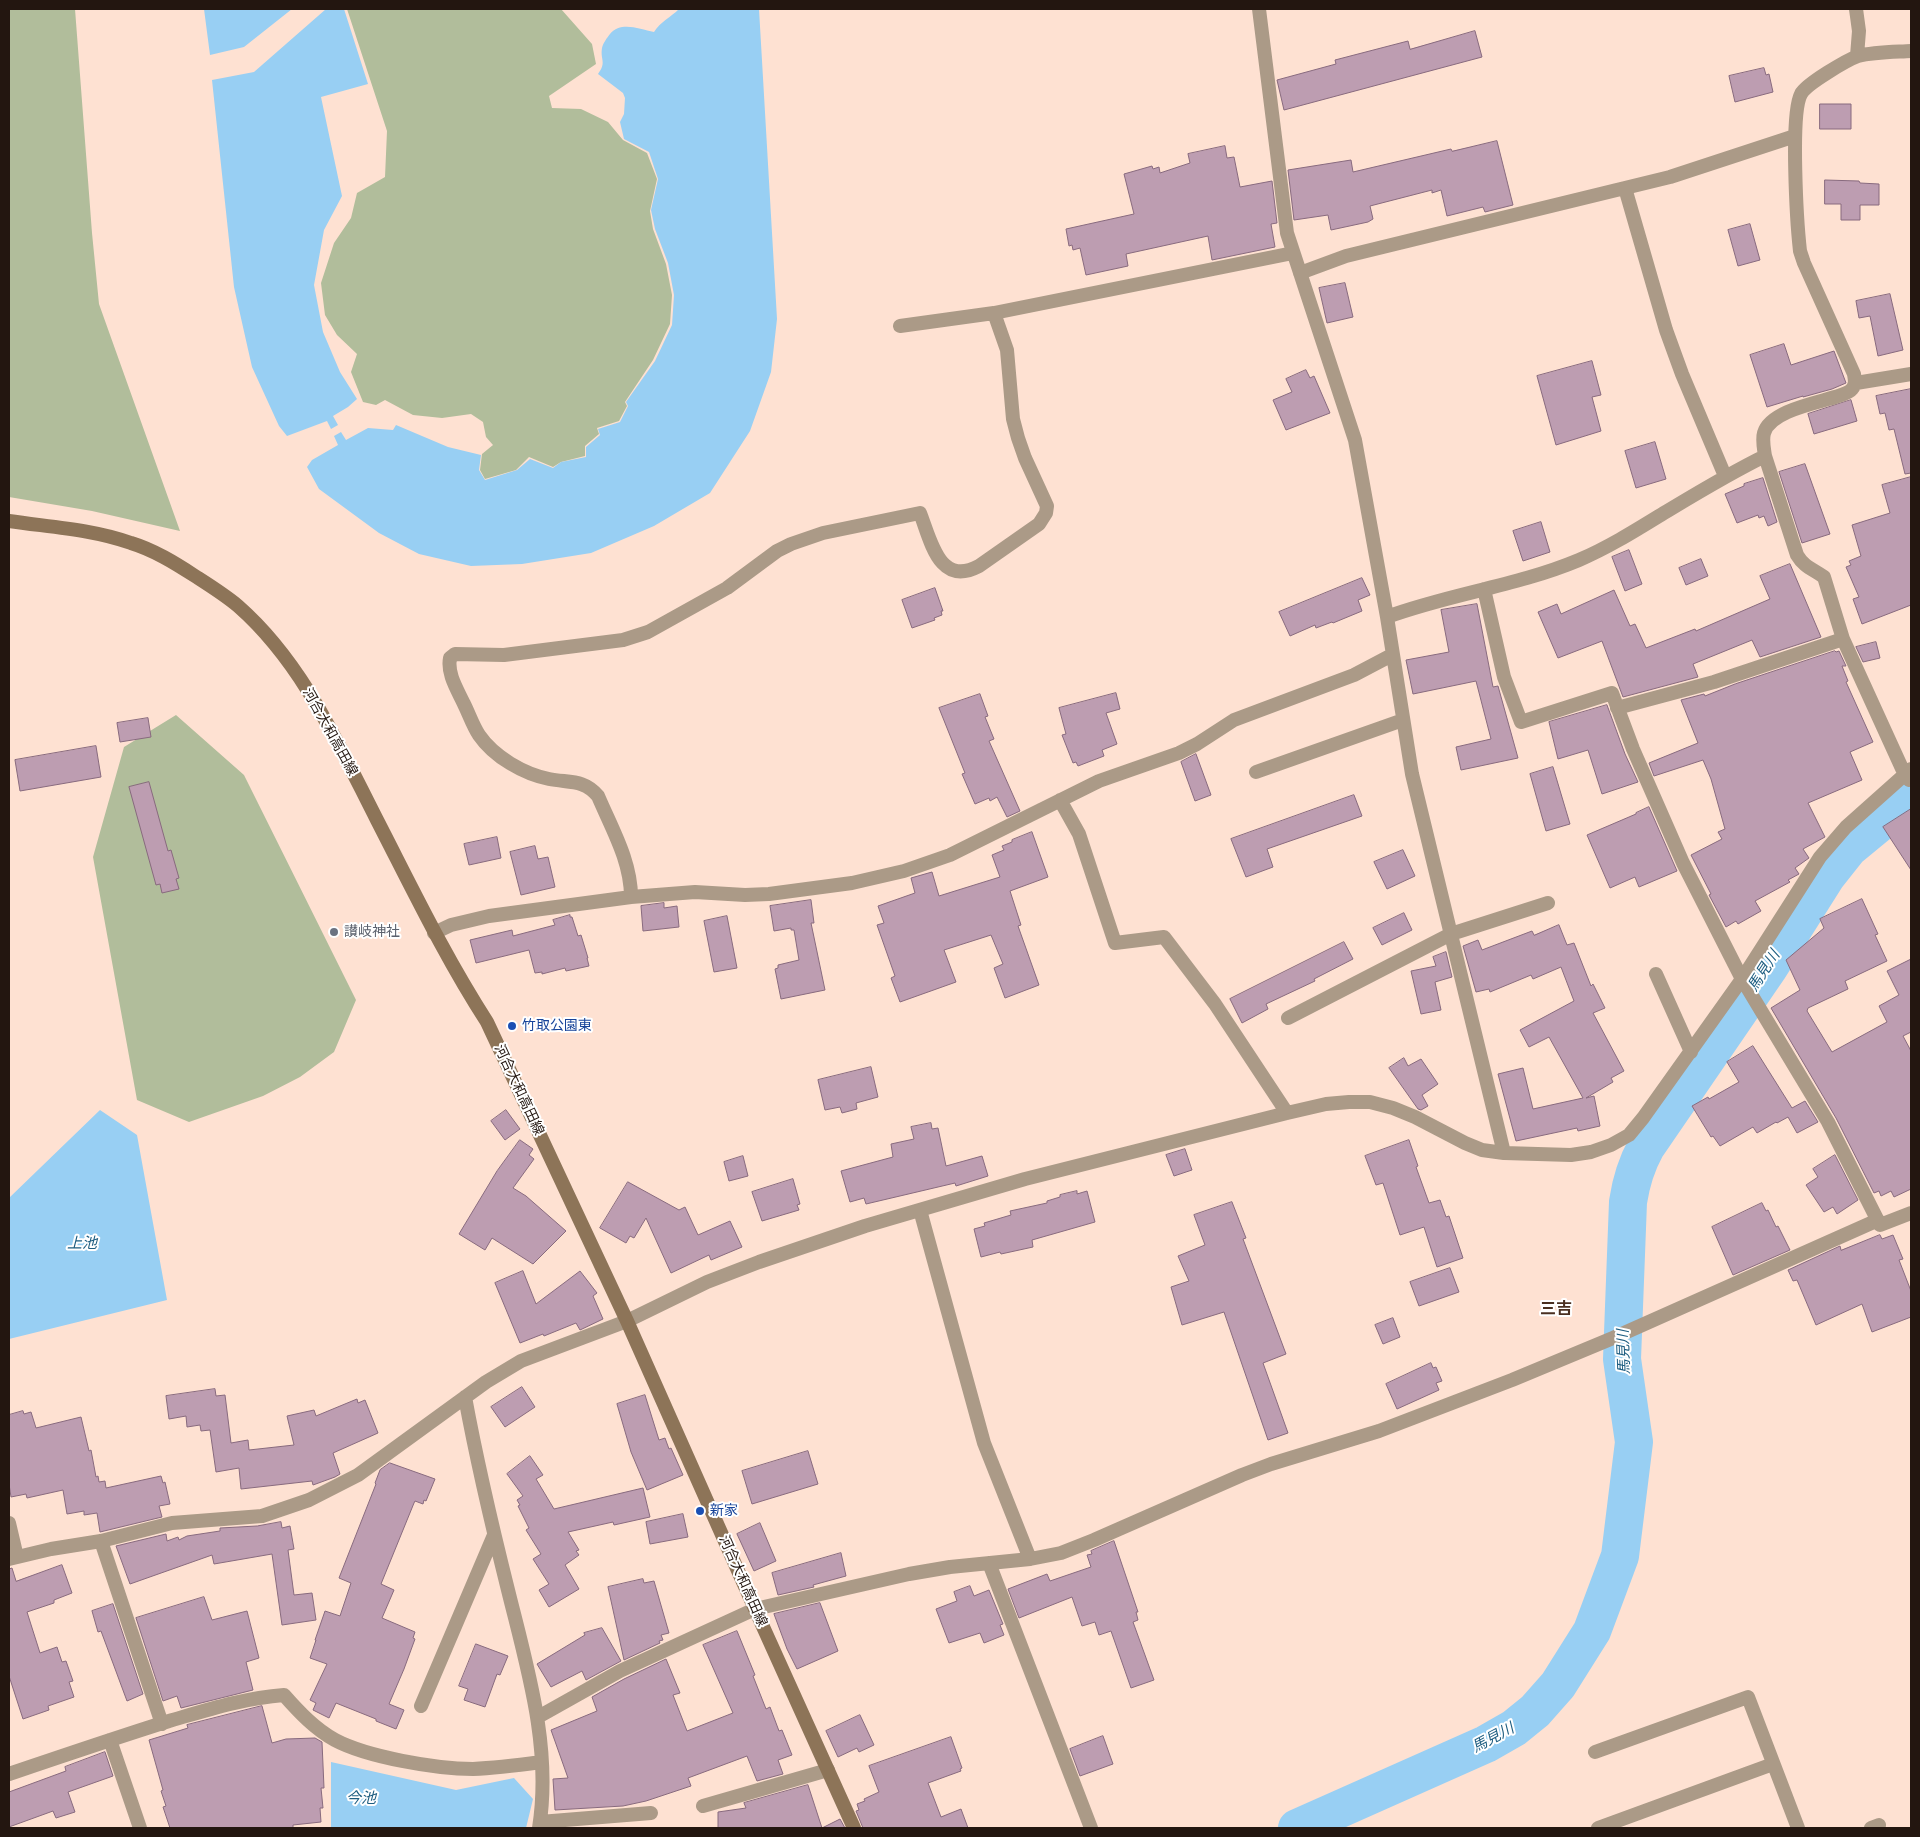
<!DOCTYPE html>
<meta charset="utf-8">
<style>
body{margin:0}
#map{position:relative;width:1920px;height:1837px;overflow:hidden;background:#fee1d2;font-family:Montserrat,sans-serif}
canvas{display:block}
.frame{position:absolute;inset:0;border:10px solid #231610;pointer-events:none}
</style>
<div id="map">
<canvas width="1920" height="1837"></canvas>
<div class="frame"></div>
</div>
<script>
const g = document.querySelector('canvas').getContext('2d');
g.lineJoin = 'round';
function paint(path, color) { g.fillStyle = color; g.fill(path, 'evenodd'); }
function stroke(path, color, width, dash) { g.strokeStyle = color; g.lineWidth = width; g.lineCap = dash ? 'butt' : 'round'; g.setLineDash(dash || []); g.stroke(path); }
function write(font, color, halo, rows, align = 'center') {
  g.font = font + ' Montserrat,"Noto Sans JP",sans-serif'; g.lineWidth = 4; g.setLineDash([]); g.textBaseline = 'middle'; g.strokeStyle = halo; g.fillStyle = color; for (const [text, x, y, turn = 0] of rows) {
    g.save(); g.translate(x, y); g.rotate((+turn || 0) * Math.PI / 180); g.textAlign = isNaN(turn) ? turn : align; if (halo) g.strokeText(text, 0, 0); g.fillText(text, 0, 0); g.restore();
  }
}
paint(new Path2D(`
 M9 9H75L92 233 99 304 180 531 92 511 9 497Z
 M347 9H561L592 44 596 64 549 96 552 108 581 109 608 122 623 140 647 153 657 179 650 211 653 229 666 264 672 295 670 324 653 360 625 402 627 406 619 421 597 428 599 434 585 446V456L561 462 553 467 529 457 516 470 485 479 480 470 482 454 493 445 486 437 483 422 471 414 442 418 413 415 385 400 376 405 363 402 351 372 357 354 337 335 325 315 321 283 334 243 351 218 357 193 385 177 387 131Z
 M176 715 244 775 356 1000 334 1052 300 1077 263 1096 189 1122 137 1100 93 857 124 747Z`), '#b1bd9b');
paint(new Path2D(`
 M204 9H292L244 47 210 55Z
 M326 9H344L368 84 321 97 342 196 324 230 314 285 323 332 340 372 357 399 348 407 333 416 338 425 331 429 327 421 287 436 279 426 252 367 234 287 212 80 254 72Z
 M679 9H759L777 319 771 372 750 431 710 493 654 526 591 553 522 564 471 566 419 554 379 533 319 489 307 467 312 460 338 445 334 436 341 432 346 440 368 428 393 430 396 425 448 447 481 455 479 470 485 480 517 470 530 459 553 468 561 462 586 457V447L600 435 598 429 620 422 628 406 626 402 655 361 672 325 674 295 668 263 655 229 651 210 658 179 649 152 624 139 620 122 624 114 625 98 623 93 598 74C607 62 600 60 602 48 603 43 607 38 610 34 621 21 639 29 654 32 660 22 671 17 679 9Z
 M100 1110 137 1135 167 1300 9 1339V1198Z
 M331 1762 456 1790 514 1778 533 1799 526 1828H331Z`), '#98cff3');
stroke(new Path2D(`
 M1297 1828 1486 1744 1514 1728 1535 1711 1558 1685 1592 1631 1620 1556 1634 1442 1622 1359 1628 1202C1631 1182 1636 1165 1646 1147L1768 969 1826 877 1849 848 1911 797`), '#98cff3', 38);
const building = new Path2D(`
 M1475 31 1482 57 1284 110 1277 80 1336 64 1335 60 1408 41 1410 49Z
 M1764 68 1766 75 1769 74 1773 92 1735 102 1729 76Z
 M1820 104H1851V129H1820Z
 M1497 141 1513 205 1485 212 1483 207 1447 216 1441 190 1432 193V190L1370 206 1373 219 1368 222 1331 230 1328 215 1294 220 1288 170 1351 160 1353 172 1451 149 1452 151Z
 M1225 146 1227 158 1234 157 1240 187 1272 181 1277 223 1271 224 1275 247 1212 260 1208 236 1126 254 1128 266 1086 275 1080 248 1073 250 1072 245 1069 246 1066 229 1134 214 1124 174 1152 166 1153 169 1159 167 1160 173 1190 163 1188 154Z
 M1825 180 1859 181 1860 183 1879 184V205H1860V220H1841V204H1825Z
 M1750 224 1760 260 1738 266 1728 230Z
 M1345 283 1353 317 1327 323 1319 288Z
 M1890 294 1903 350 1878 356 1870 316 1859 318 1856 301Z
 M1784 344 1791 365 1834 351 1846 383 1832 389 1803 397V396L1767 407 1750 355Z
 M1592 361 1601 395 1592 397 1601 431 1556 445 1537 376Z
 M1306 370 1310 378 1314 376 1330 413 1286 430 1273 400 1292 392 1286 379Z
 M1911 389V473L1905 474 1894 429 1889 430 1885 413 1880 414 1876 396Z
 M1851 400 1857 421 1814 434 1808 414Z
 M1655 442 1666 479 1636 488 1625 451Z
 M1805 464 1830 534 1802 543 1779 472Z
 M1911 477V605L1862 624 1853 599 1859 597 1846 567 1851 565 1849 561 1861 556 1852 525 1890 513 1882 485Z
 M1763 478 1777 522 1768 526 1764 516 1759 518 1758 515 1737 523 1725 494 1744 486V484Z
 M1541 522 1550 552 1523 561 1513 531Z
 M1629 550 1642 584 1625 591 1612 557Z
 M1701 559 1708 576 1686 585 1679 568Z
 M1790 564 1821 637 1760 657 1752 640 1693 664 1698 677 1623 697 1602 641 1558 658 1538 612 1557 604 1561 614 1614 590 1630 626 1635 624 1646 648 1695 629 1696 631 1770 599 1760 576Z
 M1362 578 1370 595 1358 600 1362 611 1333 623 1332 622 1316 628 1315 625 1290 636 1279 612Z
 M935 588 943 611H941L942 615 934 618 935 620 912 628 902 600Z
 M1477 604 1493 687 1498 686 1518 758 1461 770 1456 747 1491 739 1476 681 1413 694 1406 660 1449 652 1441 610Z
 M1876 642 1880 658 1863 662 1856 647Z
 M1835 651 1836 652 1839 651 1846 666H1842L1848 681 1846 682 1873 742 1850 752 1862 780 1808 803 1825 837 1803 849 1809 858 1795 868 1799 874 1788 880 1790 882 1755 901 1761 911 1738 924 1736 921 1726 927 1709 895 1711 894 1691 855 1722 839 1718 832 1725 829 1711 779 1703 760 1654 776 1649 763 1698 743 1681 700 1704 694 1705 696 1735 684Z
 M1116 693 1120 709 1106 713 1117 744 1102 750 1104 756 1078 766 1076 762 1073 763 1062 735 1066 734 1059 708Z
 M980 694 988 716 985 717 994 739 989 741 1020 811 1007 817 997 797 990 801 989 798 975 804 962 774 965 773 939 708Z
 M1607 705 1625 754 1638 782 1602 794 1588 750 1558 759 1549 722Z
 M148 718 151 737 120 742 117 723Z
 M96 746 101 777 20 791 15 760Z
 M1196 754 1211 795 1195 801 1181 762Z
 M1553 767 1570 824 1546 831 1530 774Z
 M149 782 168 851 171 850 179 878 176 879 179 889 162 893 160 884 156 885 129 787Z
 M1354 795 1362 816 1267 849 1273 867 1246 877 1231 839Z
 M1649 807 1677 871 1639 887 1635 877 1610 888 1587 835 1636 814V813Z
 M1911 809V870L1883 827Z
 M1032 832 1048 877 1010 891 1021 925 1018 926 1039 985 1005 998 994 968 1003 964 991 935 944 950 956 982 900 1002 891 978 895 976 877 925 884 923 878 906 915 893 911 878 932 872 939 896 1000 877 992 855 1004 850 1002 846 1012 842V840Z
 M497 837 501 858 469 865 464 844Z
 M535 846 538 859 548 857 555 887 521 895 510 852Z
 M1403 850 1415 876 1387 889 1374 862Z
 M1862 899 1878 934 1875 935 1887 961 1845 981 1848 989 1808 1008 1807 1011 1832 1052 1887 1022 1879 1006 1899 995 1887 971 1911 959V1032L1903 1036 1911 1051V1189L1894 1197 1891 1191 1881 1196 1879 1191 1874 1193 1836 1118 1771 1008 1800 990 1786 960 1824 928 1820 919Z
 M811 900 814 923H811L825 990 781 999 775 969 778 968V965L799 960 794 930H791V928L774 931 770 906Z
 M664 903V908L677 906 679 927 643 931 641 906Z
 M1404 913 1412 930 1382 945 1373 928Z
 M570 915V917H572L578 936 581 935 588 958H587L589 966 566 971 565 968 542 974V972L535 973 529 950 476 963 470 940 512 930 513 936 555 925 553 920Z
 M727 916 737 968 714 972 704 921Z
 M1559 925 1567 945 1574 943 1591 986 1593 984 1605 1008 1593 1013 1624 1071 1611 1078 1613 1082 1586 1098 1594 1096 1600 1126 1578 1131 1577 1128 1516 1141 1498 1074 1523 1068 1533 1109 1583 1098 1549 1037 1529 1047 1520 1030 1574 1001 1561 967 1533 979 1531 975 1490 992 1489 989 1476 992 1463 946 1478 940 1482 950 1532 931 1534 935Z
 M1344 942 1353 959 1314 979 1315 981 1266 1004 1268 1009 1242 1023 1230 999Z
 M1446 952 1452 977 1435 982 1441 1010 1421 1014 1411 971 1436 966 1433 957Z
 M1753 1046 1792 1108 1805 1101 1818 1122 1797 1133 1788 1117 1777 1123 1776 1122 1757 1133 1753 1127 1720 1146 1713 1136 1711 1137 1692 1106 1708 1097 1709 1099 1739 1082 1727 1062Z
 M1404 1058 1408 1066 1421 1059 1438 1084 1422 1095 1428 1106 1421 1110 1418 1109 1389 1068Z
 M871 1067 878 1097 856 1103 857 1109 842 1113 840 1107 825 1110 818 1080Z
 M506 1110 520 1129 505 1140 491 1121Z
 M931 1123 932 1129 938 1128 946 1166 982 1156 988 1176 956 1186 955 1183 866 1204 864 1198 850 1202 841 1171 893 1157 891 1144 914 1139 911 1127Z
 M520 1140 533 1149 529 1155 534 1159 513 1188 526 1196 566 1231 533 1264 492 1238 485 1250 459 1234 497 1171Z
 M1409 1140 1418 1166 1416 1167 1429 1203 1440 1200 1446 1217 1449 1216 1463 1258 1437 1267 1424 1227 1400 1235 1383 1183 1376 1185 1365 1156Z
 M1185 1149 1192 1170 1174 1176 1166 1155Z
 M1835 1155 1858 1200 1837 1214 1833 1207 1824 1212 1806 1185 1818 1177 1813 1169Z
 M743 1156 748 1176 729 1181 724 1162Z
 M793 1179 800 1204 797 1205 799 1210 762 1221 752 1192Z
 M628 1182 679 1210 685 1207 698 1235 730 1221 742 1247 711 1260 709 1255 671 1273 646 1218 634 1238 630 1236 626 1243 600 1228Z
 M1077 1191V1194L1087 1191 1095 1222 1032 1240 1033 1247 1001 1254 1000 1252 981 1257 974 1229 985 1226 984 1223 1011 1215 1010 1211 1047 1203V1201L1060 1197V1195Z
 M1232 1202 1246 1238 1243 1239 1286 1354 1263 1363 1288 1433 1268 1440 1224 1312 1182 1325 1171 1287 1189 1281 1178 1256 1205 1245 1194 1215Z
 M1762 1203 1766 1211 1768 1210 1776 1227 1778 1226 1790 1250 1733 1275 1712 1227Z
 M1880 1235 1882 1239 1893 1235 1903 1259 1899 1260 1911 1291V1317L1872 1332 1862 1304 1816 1325 1797 1280 1793 1281 1788 1270 1840 1246 1841 1250Z
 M1450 1268 1459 1292 1419 1306 1410 1282Z
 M523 1271 536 1304 580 1271 597 1293 593 1296 603 1319 580 1330 576 1323 544 1336 543 1334 520 1343 495 1283Z
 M1393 1318 1400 1337 1383 1344 1375 1325Z
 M1431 1363 1433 1368 1436 1367 1442 1381 1436 1383 1439 1390 1397 1409 1386 1384Z
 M522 1387 535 1407 505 1427 491 1407Z
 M215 1389 216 1396 225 1395 231 1443 248 1440 249 1450 294 1445 287 1416 314 1410 316 1416 357 1399 358 1403 365 1400 378 1433 333 1453 340 1474 335 1477 313 1485 312 1481 241 1489 239 1468 216 1472 210 1430 201 1431 200 1425 187 1427 186 1416 169 1419 166 1396Z
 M645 1395 659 1440 665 1438 669 1449 671 1448 683 1475 647 1490 631 1452 617 1404Z
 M23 1411 24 1414 31 1412 36 1428 81 1417 89 1451 91 1450 96 1477 98 1476 99 1482 105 1481 106 1488 161 1476 163 1483 165 1482 170 1504 159 1506 162 1517 100 1532 97 1513 84 1515V1511L67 1514 63 1490 27 1498 26 1494 11 1497 9 1484V1415Z
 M808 1451 818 1484 752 1504 742 1471Z
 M530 1456 543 1475 536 1479 554 1509 643 1488 650 1517 614 1525 613 1522 568 1532 579 1550 576 1551 579 1555 565 1565 579 1589 549 1607 539 1590 549 1584 533 1559 541 1554 526 1530 529 1528 518 1506 520 1505 517 1500 523 1496 507 1474Z
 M390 1463 435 1479 426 1501 424 1500 423 1504 415 1501 414 1503 381 1584 394 1590 382 1618 415 1632 413 1638 415 1639 404 1669 389 1704 404 1710 396 1729 376 1721V1719L336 1703 329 1718 313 1710 316 1703 310 1700 327 1664 310 1658 316 1640H315L325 1611 340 1616 351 1583 339 1578 376 1484 375 1483 380 1470Z
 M683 1514 688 1537 650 1544 646 1522Z
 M281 1522 282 1528 290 1526 294 1549 288 1550 294 1595 312 1593 316 1620 282 1625 272 1554 214 1564 212 1555 130 1584 116 1546 166 1534 167 1541 178 1537 179 1540 187 1536 220 1531V1528L257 1526Z
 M760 1523 776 1561 754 1571 737 1534Z
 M1114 1541 1138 1612H1136L1138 1620 1133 1622 1154 1680 1131 1688 1111 1631 1099 1635 1095 1622 1082 1626 1072 1597 1019 1618 1008 1589 1047 1574 1050 1581 1091 1567 1087 1555 1092 1554 1091 1551Z
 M841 1553 846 1576 813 1585 814 1587 778 1595 772 1573Z
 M62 1565 72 1593 54 1600V1603L27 1612 40 1653 57 1647 62 1662 66 1661 73 1681 69 1682 74 1697 48 1706 49 1710 23 1719 9 1676V1569L12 1568 16 1581Z
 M643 1579 644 1583 654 1581 669 1633 661 1635 663 1640 659 1641 660 1643 624 1660 608 1587Z
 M970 1586 974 1596 989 1590 1003 1624 1000 1625 1004 1635 984 1643 980 1633 949 1643 936 1609 957 1601 954 1592Z
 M204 1597 212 1620 247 1611 259 1658 246 1662 253 1690 181 1708 177 1696 163 1701 136 1618Z
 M820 1603 838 1651 797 1669 787 1649 774 1614Z
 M113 1604 143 1694 127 1701 101 1631 98 1632 92 1611Z
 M602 1628 621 1661 586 1680 582 1671 551 1687 537 1664 585 1635 584 1633Z
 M737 1631 755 1675 753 1676 766 1709 770 1707 779 1731 782 1730 792 1755 778 1760 783 1774 757 1781 747 1756 688 1778 691 1786 646 1801 623 1806 555 1810 553 1779 568 1778 551 1730 597 1711 592 1697 624 1679 666 1659 680 1693 673 1695 687 1731 733 1713 703 1645Z
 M476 1644 508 1656 500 1675 497 1674 485 1707 464 1700 468 1689 459 1686Z
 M262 1706 272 1743 286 1739 315 1738 322 1742 324 1788H321L323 1808H320L321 1822 293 1825V1828H170L163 1807 166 1806 161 1791 163 1790 149 1740 188 1728 187 1725Z
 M860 1715 874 1745 859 1752 857 1748 838 1757 826 1731Z
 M1103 1736 1113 1764 1080 1776 1070 1749Z
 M951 1737 962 1768 960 1769 961 1771 928 1783 941 1817 961 1809 968 1828H863L856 1811 859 1810 857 1804 865 1801 864 1799 879 1792 869 1766Z
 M105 1752 113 1776 68 1792 75 1812 56 1818 53 1811 9 1827V1792L66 1771 65 1767Z
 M808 1785 822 1828 840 1819 845 1828H718V1812L746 1808 744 1803Z`);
paint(building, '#bd9db1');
stroke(building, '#886a7e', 1);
stroke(new Path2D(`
 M1259 9 1287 233 1355 440 1387 617 1412 774 1504 1153
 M1856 9 1859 31 1857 56
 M1625 188 1666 330 1682 374 1725 476
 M1300 273 1346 256 1670 177 1795 136
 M900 326 994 313 1293 253
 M1856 383 1911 374
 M1484 589 1504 677 1521 722 1612 693 1633 749 1683 863 1742 979 1828 1122 1880 1225 1911 1213
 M1387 617C1449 594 1517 586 1579 560 1607 548 1633 532 1659 516 1694 495 1728 474 1765 456
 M1617 708 1714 682 1843 639
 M1256 772 1403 720
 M1909 780 1905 775 1843 639 1824 577C1813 569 1804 567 1797 555L1765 456C1764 449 1762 440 1764 433 1770 411 1816 403 1835 397 1841 395 1849 393 1852 389 1856 384 1855 380 1854 374L1804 263 1800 251C1797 224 1790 114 1801 94 1806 84 1847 60 1858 56 1874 52 1894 52 1911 51
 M1060 800 1079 834 1115 943 1164 937 1215 1004 1287 1113
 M631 897C631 861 612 829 598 796 584 779 569 783 549 779 524 774 494 757 479 735 473 726 469 714 464 704 457 689 447 674 450 658L455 654 504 655 623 640 648 632 727 588 777 551 791 544 823 533 920 513C931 541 939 587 979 566L1039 524 1046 513 1047 506 1025 458 1018 438 1013 419 1007 350 994 313
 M434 933 451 925 489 916 631 897 695 892 745 895 769 894 852 883 904 871 950 855 1099 781 1179 753 1197 744 1234 720 1354 675 1392 655
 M1656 974 1691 1052
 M1288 1018 1451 934 1548 903
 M920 1210 984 1443 1030 1559
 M465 1397C477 1462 492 1526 508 1590 527 1667 552 1748 539 1828
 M9 1523 17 1557
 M101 1541 162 1724
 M9 1559 51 1549 101 1541 172 1523 262 1516 309 1500 358 1475 486 1382 521 1361 627 1321 707 1282 759 1262 865 1226 1025 1179 1287 1113 1326 1104 1349 1102H1370L1393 1108 1415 1117 1465 1143 1482 1150 1504 1153 1571 1155 1591 1152 1611 1145 1629 1135 1643 1118 1742 979 1820 857 1846 827 1911 769
 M989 1563 1091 1828
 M421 1706 494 1535
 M538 1717 620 1671 755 1609 909 1574 950 1567 1030 1559 1061 1553 1094 1540 1242 1475 1271 1464 1379 1431 1512 1380 1613 1338 1878 1220
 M110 1740 140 1828
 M1595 1752 1748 1697 1798 1828
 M9 1774C62 1756 115 1738 169 1721 207 1710 244 1698 284 1695 299 1712 315 1729 335 1740 367 1757 436 1769 473 1769 496 1768 519 1765 541 1762
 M703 1806 828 1770
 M540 1822 651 1813
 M1598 1828 1773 1764
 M1871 1828 1879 1825`), '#ab9a87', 14);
stroke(new Path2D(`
 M9 521C49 527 92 529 131 543 154 550 175 563 195 576 209 585 225 595 238 606 303 663 338 744 377 820 412 888 445 957 487 1022L627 1321 755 1609 854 1828`), '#8d7458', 14);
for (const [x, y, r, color] of [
 [334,932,5,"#6b7280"],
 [512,1026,5,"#1a4fb4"],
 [700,1511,5,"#1a4fb4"]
]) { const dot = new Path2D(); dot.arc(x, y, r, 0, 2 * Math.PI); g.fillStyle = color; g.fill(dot); stroke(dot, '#fff', 2); }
write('14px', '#231610', '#fff', [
 ["河合大和高田線",330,732,61],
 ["河合大和高田線",519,1090,65],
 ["河合大和高田線",743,1581,66]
]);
write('14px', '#5b616d', '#fff', [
 ["讃岐神社",344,932]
], 'left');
write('14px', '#164399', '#fff', [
 ["竹取公園東",522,1026],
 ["新家",710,1511]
], 'left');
write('italic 15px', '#1d5d80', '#fff', [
 ["馬見川",1764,971,-57],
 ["上池",82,1244],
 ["馬見川",1624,1352,-92],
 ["馬見川",1493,1738,-28],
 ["今池",361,1799]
]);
write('bold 16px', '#4a2f20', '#fff', [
 ["三吉",1556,1309]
]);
</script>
